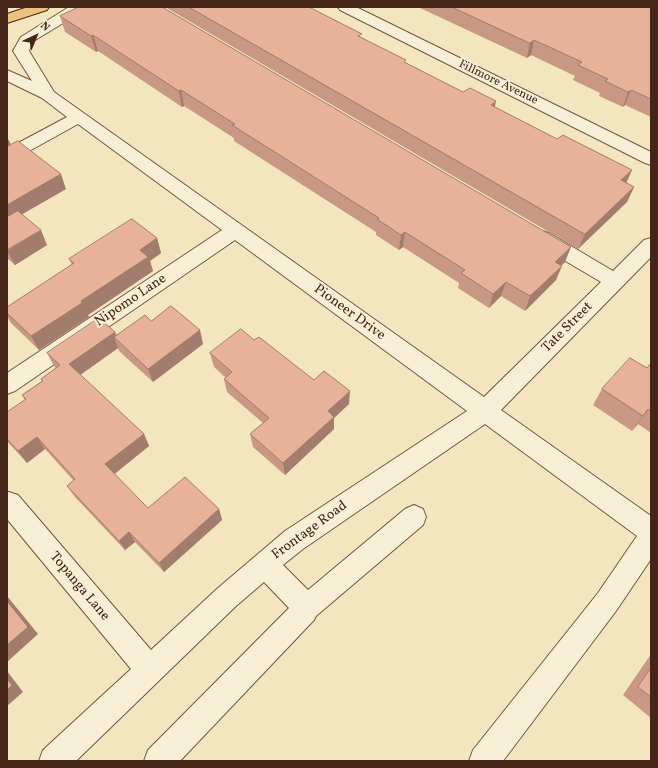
<!DOCTYPE html>
<style>
body{margin:0}
#map{position:relative;width:658px;height:768px;overflow:hidden;background:#f3e6be;font-family:Vollkorn,serif}
canvas{display:block}
.frame{position:absolute;inset:0;border:8px solid #462519;pointer-events:none}
.north{position:absolute;left:16px;top:16px;width:40px;height:40px;-webkit-text-stroke:3px #f7efd5;paint-order:stroke;rotate:44deg;font-size:11px;font-weight:700;line-height:16px;text-align:center;color:#462519}
.north::after{content:'';display:block;margin:auto;width:14px;height:18px;background:#462519;clip-path:polygon(50% 0,100% 100%,50% 72%,0 100%)}
</style>
<div id="map">
<canvas width="658" height="768"></canvas>
<div class="frame"></div>
<div class="north">N</div>
</div>
<script>
const g = document.querySelector('canvas').getContext('2d');
g.lineJoin = 'round';
function stroke(path, color, width, dash) { g.strokeStyle = color; g.lineWidth = width; g.lineCap = dash ? 'butt' : 'round'; g.setLineDash(dash || []); g.stroke(path); }
function paint(path, color) { g.fillStyle = color; g.fill(path, 'evenodd'); }
function write(font, color, halo, rows, align = 'center') {
  g.font = font + ' Vollkorn,serif'; g.lineWidth = 4; g.setLineDash([]); g.textBaseline = 'middle'; g.strokeStyle = halo; g.fillStyle = color; for (const [text, x, y, turn = 0] of rows) {
    g.save(); g.translate(x, y); g.rotate((+turn || 0) * Math.PI / 180); g.textAlign = isNaN(turn) ? turn : align; if (halo) g.strokeText(text, 0, 0); g.fillText(text, 0, 0); g.restore();
  }
}
const minor = new Path2D(`
 M69 7H83L78 14 32 42 29 51 54 92 484 397 601 282 535 243 533 238 535 233 542 231 549 233 613 271 644 240 651 238V257L501 410 651 516V559L616 611 503 761H469L473 750 598 593 637 536 485 424 303 549 283 565 308 590 405 509 414 505 423 509 426 517 423 525 316 616 314 620 180 761H144L148 750 289 608 264 582 236 606 76 761H39L43 750 131 669 7 519V492H9L18 495 151 650 218 588 285 531 467 411 235 240 15 391 7 394V373L222 230 78 124 13 160 7 162V149L67 117 42 98 7 81V70L32 81 13 51 21 37Z
 M338 7H356L651 152V165L645 163 340 10Z`);
const major = new Path2D(`
 M28 7H49L47 10 7 23V14Z`);
stroke(minor, '#715542', 2);
stroke(major, '#462519', 2);
paint(minor, '#f7efd5');
paint(major, '#eac37f');
paint(new Path2D(`
 M165 7H309L406 63 463 92 495 107 634 187 627 202 578 249Z
 M418 7H651V117L625 105 623 107 599 96 600 93 573 80 575 76 531 55 527 58Z
 M60 16 565 262 561 265 556 280 525 311 501 296 489 308 458 288 459 283 403 247 399 250 376 235V232L234 141V138L184 106 182 107 98 51 96 52 65 32Z
 M7 137 11 145 66 189 22 214 47 245 15 265 7 258Z
 M157 238 161 253 150 261 153 271 88 315 89 317 39 350 11 323 7 316V307L72 265 69 259Z
 M151 321 203 344 153 382 119 351 118 348 80 375 144 434 149 446 114 474 148 508 219 509 222 520 164 572 135 542 125 550 75 497 67 486 74 481 45 449 27 463 7 441V412L25 400 22 395 42 381 41 379 56 368 54 366 47 353 115 332 116 335Z
 M254 340 314 380 349 404 334 418V429L285 475 253 447 250 434 263 423 227 392 224 379 226 378 214 367 210 353Z
 M651 363V433L638 424 632 431 593 405 602 389 647 368Z
 M651 654V718L623 695Z`), '#c89884');
paint(new Path2D(`
 M93 35 98 51 96 52 91 36Z
 M534 40 531 55 527 58 530 43Z
 M181 90 184 106 182 107 179 91Z
 M631 90 625 105 623 107 628 92Z
 M496 101 493 117 491 105Z
 M7 137 11 145 7 148Z
 M632 170 625 186 621 180Z
 M61 174 66 189 7 223V205Z
 M634 187 627 202 578 249 585 234Z
 M41 230 47 245 15 265 7 251Z
 M405 232 403 247 399 250 401 235Z
 M157 238 161 253 150 261 153 271 88 315 89 317 39 350 31 336 81 301 140 250Z
 M571 247 565 262 550 277 555 262Z
 M562 266 556 280 525 311 530 296Z
 M506 282 501 296 489 308 493 294Z
 M200 330 203 344 153 382 148 369Z
 M115 332 119 342 114 337 118 348 76 378 69 364Z
 M350 391 349 404 334 418V429L285 475 283 463 328 411Z
 M648 409 638 424 632 431 643 416Z
 M144 434 149 446 112 476 105 464Z
 M37 437 45 449 27 463 18 451Z
 M219 509 222 520 164 572 159 563Z
 M129 532 135 542 125 550 119 541Z
 M7 596 38 634 7 662Z
 M7 671 23 692 7 706Z`), '#a27c6c');
const building = new Path2D(`
 M79 7H162L571 247 555 262 562 266 530 296 506 282 493 294 461 273 465 270 405 232 401 235 377 219 379 218 232 125 235 124 181 90 179 91 93 35 91 36 60 16Z
 M189 7H309L362 34 358 36 406 60 404 62 463 92 470 88 496 101 491 105 557 139 563 135 632 170 621 180 634 187 585 234Z
 M452 7H651V99L631 90 628 92 605 81 608 79 578 65 582 62 534 40 530 43Z
 M18 141 61 174 7 205V147Z
 M18 211 41 230 7 250V217Z
 M132 219 157 238 140 250 148 257 81 301 82 303 31 336 7 313V307L74 263 69 259Z
 M171 306 200 330 148 369 114 337 145 315 151 321Z
 M99 318 115 332 69 364 144 434 105 464 148 508 185 477 219 509 159 563 129 532 119 541 67 486 75 479 37 437 18 451 7 439V412L26 399 22 395 43 381 41 379 60 365 47 353Z
 M241 329 254 340 259 337 314 380 324 371 350 391 328 411 334 417 283 463 250 434 269 418 224 379 232 372 210 353Z
 M630 358 647 368 651 363V411L648 409 643 416 602 389Z
 M7 601 28 627 7 645Z
 M651 668V697L638 687Z
 M7 679 12 685 7 690Z`);
paint(building, '#e8b19a');
stroke(building, '#a27c6c', 1);
write('12px', '#462519', '#f7efd5', [
 ["Fillmore Avenue",498,83,26]
]);
write('14px', '#462519', '#f7efd5', [
 ["Nipomo Lane",131,301,-34],
 ["Pioneer Drive",349,313,36],
 ["Tate Street",568,328,-45],
 ["Frontage Road",310,531,-36],
 ["Topanga Lane",79,587,50]
]);
</script>
